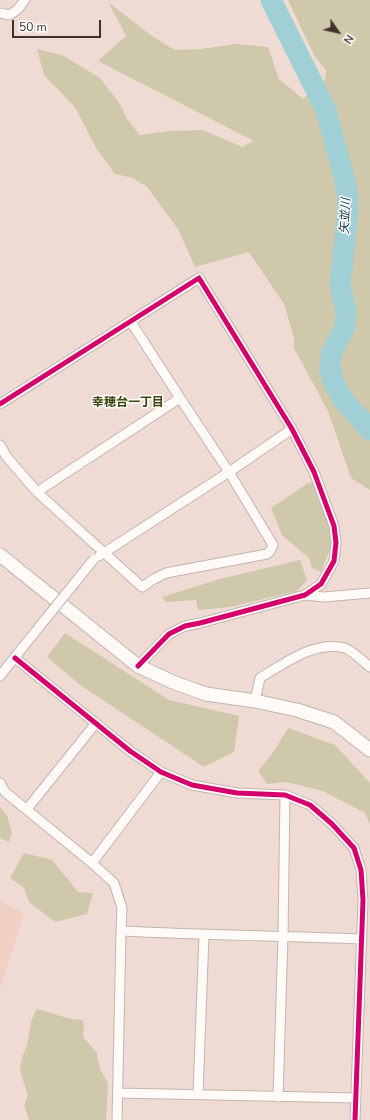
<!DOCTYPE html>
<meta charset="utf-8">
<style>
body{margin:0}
#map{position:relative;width:370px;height:1120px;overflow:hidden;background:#efdbd3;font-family:"Nunito Sans",sans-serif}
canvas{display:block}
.north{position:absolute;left:318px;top:12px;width:40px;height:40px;-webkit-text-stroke:3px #fff;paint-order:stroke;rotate:124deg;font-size:11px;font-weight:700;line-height:16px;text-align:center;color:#3f312c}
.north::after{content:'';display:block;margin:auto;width:14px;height:18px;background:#3f312c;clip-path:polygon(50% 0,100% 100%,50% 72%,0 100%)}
.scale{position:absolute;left:12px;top:20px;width:89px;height:18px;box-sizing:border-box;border:2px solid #3f312c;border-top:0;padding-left:5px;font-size:12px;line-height:14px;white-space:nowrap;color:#3f312c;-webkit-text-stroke:3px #fff;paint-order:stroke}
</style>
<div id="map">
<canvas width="370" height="1120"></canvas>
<div class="north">N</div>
<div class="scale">50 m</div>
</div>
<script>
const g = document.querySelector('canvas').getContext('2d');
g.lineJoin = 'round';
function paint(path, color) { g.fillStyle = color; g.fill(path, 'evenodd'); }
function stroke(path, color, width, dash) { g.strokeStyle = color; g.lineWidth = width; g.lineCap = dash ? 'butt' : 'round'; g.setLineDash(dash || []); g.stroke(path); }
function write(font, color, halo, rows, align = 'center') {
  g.font = font + ' "Nunito Sans","Noto Sans JP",sans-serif'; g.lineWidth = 3; g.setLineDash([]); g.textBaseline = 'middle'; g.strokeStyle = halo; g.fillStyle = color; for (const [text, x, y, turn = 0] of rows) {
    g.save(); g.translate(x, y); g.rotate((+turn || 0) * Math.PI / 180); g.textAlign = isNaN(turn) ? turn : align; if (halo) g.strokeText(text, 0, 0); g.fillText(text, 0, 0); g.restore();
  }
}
paint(new Path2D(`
 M0 900 24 914 0 989Z`), '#f1d0c4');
paint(new Path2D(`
 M288 0H370V490L351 478 328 411 294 348V338L284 304 249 252 195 267 178 229 147 187 133 178 115 174 96 148 75 107 44 75 37 49 62 55 100 78 120 104 127 119 140 135 170 131 203 130 242 147 254 141 98 61 126 36 108 2 152 36 175 50 201 49 236 44 268 47 279 79 303 99 325 80 326 70 314 55Z
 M319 481 339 527 321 572 312 568 309 558 282 535 271 508 308 483Z
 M300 560 307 580 297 591 230 607 198 610 196 600 166 602 162 597 220 579Z
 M65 633 169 700 239 716 234 752 204 767 80 685 47 657Z
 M288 728 335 745 370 783V824L365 813 323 791 286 782 267 784 258 771 272 754Z
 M0 807 7 815 12 833 9 842 0 838Z
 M24 853 52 860 78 892 93 893 87 914 55 922 29 902 24 888 10 878Z
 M37 1009 71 1019 82 1020 84 1025 83 1037 97 1053 100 1069 108 1083 106 1120H29L24 1105 28 1095 20 1071 22 1057 27 1046 31 1021Z`), '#cfc8aa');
stroke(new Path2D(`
 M271 0 326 110 347 189 348 210 340 286 346 310V319L345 327 331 354 330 369 334 383 343 399 370 430`), '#a0d0d5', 21);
const street = new Path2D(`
 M0 13 9 15 17 10 25 0
 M0 404 199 278 292 429 314 472 334 526 336 543 334 561 321 584 305 595 200 623 185 626 169 634 138 666
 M0 445 6 456 37 492 142 587 154 579 166 573 267 554 270 551 273 545 229 472 180 398 131 322
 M37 492 180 398
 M99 556 229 472 292 429
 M305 595 324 597 370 593
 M15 658 130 751 161 772 192 785 237 793 285 795 310 805 332 824 354 848 361 870 363 900 355 1120
 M0 676 23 647
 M255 701 260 678C285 663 315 640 345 648 351 650 364 662 370 667
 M0 783 5 792 92 863 114 883 122 908 121 931 117 1120
 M27 809 96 723
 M92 863 161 772
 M121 931C202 935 282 936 362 939
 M118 1093 356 1098
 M198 1094 204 935
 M278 1097 283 936 285 795`);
const secondary = new Path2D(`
 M0 555 138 666 175 683 206 694 255 701 297 710 334 722 370 750`);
stroke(street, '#c4b5af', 11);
stroke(secondary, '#c4b5af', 15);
stroke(street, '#fdfaf8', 9);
stroke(secondary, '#fdfaf8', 13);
const streetBridge = new Path2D(`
 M23 647 94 559`);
stroke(streetBridge, '#c4b5af', 11, []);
stroke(streetBridge, '#fdfaf8', 9);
stroke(new Path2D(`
 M0 404 199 278 292 429 314 472 334 526 336 543 334 561 321 584 305 595 200 623 185 626 169 634 138 666
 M15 658 130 751 161 772 192 785 237 793 285 795 310 805 332 824 354 848 361 870 363 900 355 1120`), '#d6006c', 5);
write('italic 12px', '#143a3f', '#fff', [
 ["矢並川",346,216,-87]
]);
write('bold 12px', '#3c460b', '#fff', [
 ["幸穂台一丁目",128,403]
]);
</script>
